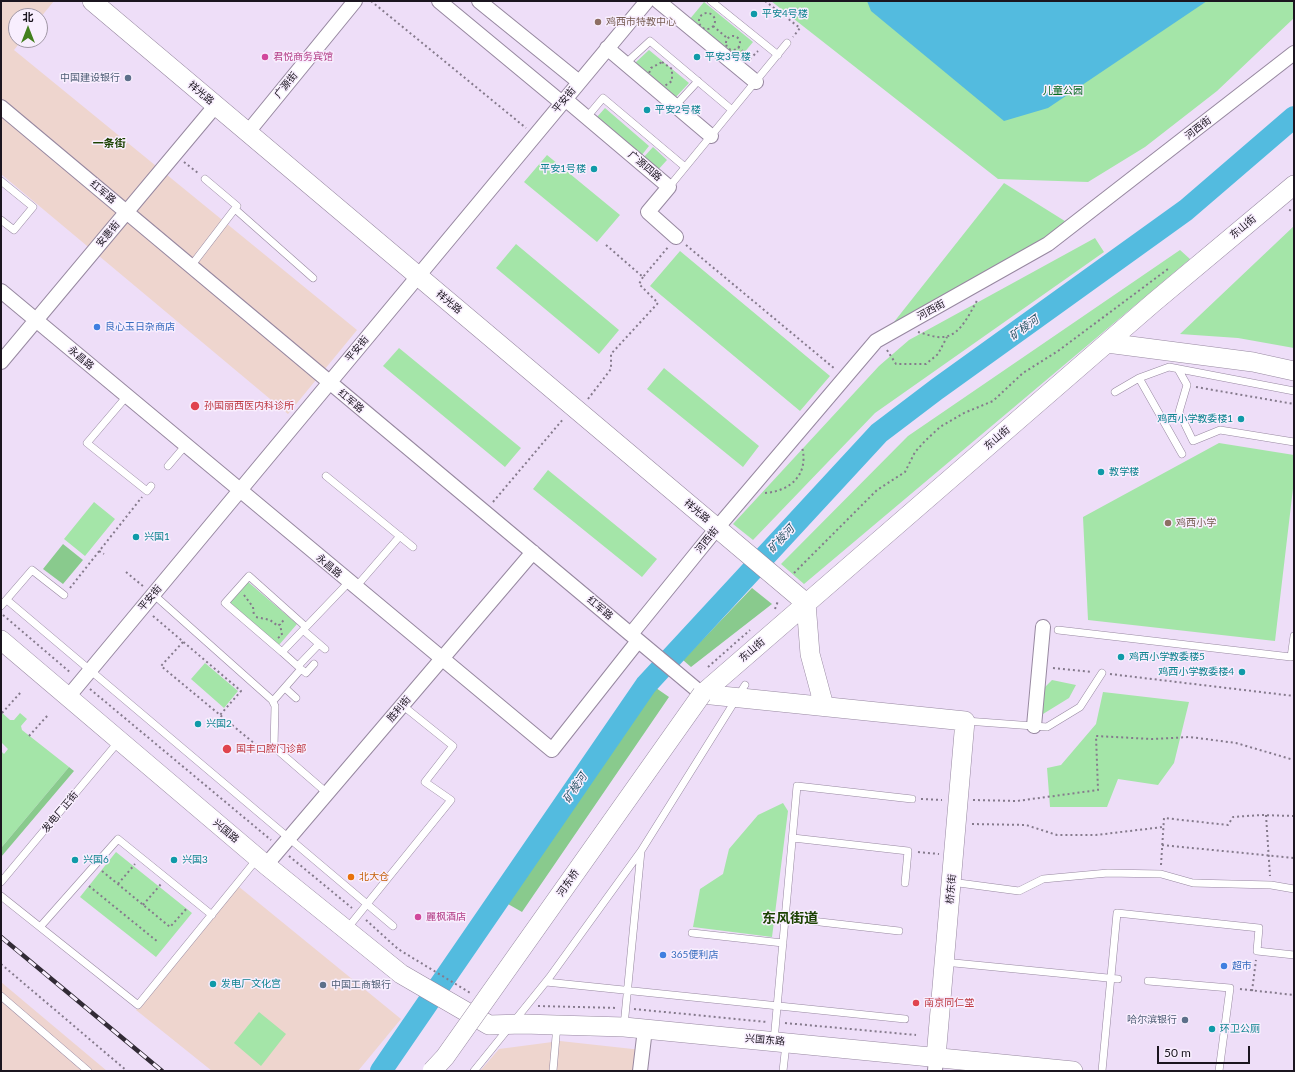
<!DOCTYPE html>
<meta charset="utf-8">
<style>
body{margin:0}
#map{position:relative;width:1295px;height:1072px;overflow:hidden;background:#eedef8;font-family:Lato,"Noto Sans SC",sans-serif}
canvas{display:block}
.frame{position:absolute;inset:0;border:2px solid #1b151f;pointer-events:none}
.north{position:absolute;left:8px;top:8px;width:40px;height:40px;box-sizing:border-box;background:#f8eefe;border:1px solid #a097a5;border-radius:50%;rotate:0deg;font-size:11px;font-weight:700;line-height:16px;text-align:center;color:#1b151f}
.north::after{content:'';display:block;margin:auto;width:14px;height:18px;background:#42801e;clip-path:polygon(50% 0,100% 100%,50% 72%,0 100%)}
.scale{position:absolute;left:1157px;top:1046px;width:93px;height:18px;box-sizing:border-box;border:2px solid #1b151f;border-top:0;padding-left:5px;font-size:12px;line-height:14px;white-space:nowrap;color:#1b151f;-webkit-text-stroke:3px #f8eefe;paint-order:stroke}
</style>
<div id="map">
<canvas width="1295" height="1072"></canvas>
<div class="frame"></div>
<div class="north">北</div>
<div class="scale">50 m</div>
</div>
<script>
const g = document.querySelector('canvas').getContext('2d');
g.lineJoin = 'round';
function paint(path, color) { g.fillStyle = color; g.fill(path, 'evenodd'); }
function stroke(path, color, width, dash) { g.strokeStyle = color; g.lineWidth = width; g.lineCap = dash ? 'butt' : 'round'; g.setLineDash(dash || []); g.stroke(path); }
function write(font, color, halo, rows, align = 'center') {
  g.font = font + ' Lato,"Noto Sans SC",sans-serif'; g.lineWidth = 3; g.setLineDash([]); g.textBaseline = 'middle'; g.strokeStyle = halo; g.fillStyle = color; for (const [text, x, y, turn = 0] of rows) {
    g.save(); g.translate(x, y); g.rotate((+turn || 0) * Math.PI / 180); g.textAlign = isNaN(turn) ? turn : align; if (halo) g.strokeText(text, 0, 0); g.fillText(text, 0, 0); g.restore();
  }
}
paint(new Path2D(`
 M1 1H54L40 18V16H16V40H22L14 50 357 330 288 414 1 174Z
 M238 886 401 1019 358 1071H212L136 1010Z
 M560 1041 642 1050 639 1071H480L499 1049Z`), '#eed5ce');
paint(new Path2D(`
 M1 982 107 1071H1Z`), '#eed4cf');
paint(new Path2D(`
 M771 1H1294V18L1217 91 1145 147 1088 182 998 179Z
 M704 2 753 42 738 60 689 20Z
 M649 50 689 83 675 98 635 63Z
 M605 108 649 146 641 156 597 117Z
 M653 147 667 160 657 171 643 158Z
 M547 155 620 215 597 242 524 182Z
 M1004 183 1068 223 1043 243 890 327Z
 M1294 226V348L1238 338 1180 334Z
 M1095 238 1104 252 875 413 753 540 733 524 879 366 909 340Z
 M516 244 619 330 599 354 496 268Z
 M1180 250 1190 259 804 584 781 564 908 436Z
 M680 251 830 376 800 411 650 286Z
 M399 348 521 448 505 467 383 366Z
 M664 368 759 446 743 467 647 389Z
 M1219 443 1294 455V480L1275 641 1088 620 1083 517Z
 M548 470 657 559 642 577 533 489Z
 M94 502 115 519 85 556 64 539Z
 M247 581 297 624 279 645 229 602Z
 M205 663 238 691 224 708 191 679Z
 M1052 680 1076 685 1069 698 1043 714V689Z
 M1103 692 1189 702 1174 763 1158 785 1118 779 1107 807H1050L1047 768 1061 765 1096 724Z
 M1 712 10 720H14L20 713 27 719 21 726 22 730 69 767 1 848V751L4 754 8 749 1 742Z
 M783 803 788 811 772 937 693 927 700 889 723 874 729 849 758 815Z
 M116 852 192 913 156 957 80 897Z
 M259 1012 286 1034 261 1066 234 1043Z`), '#a4e5a8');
paint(new Path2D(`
 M63 544 83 560 63 584 43 569Z
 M752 588 772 604 691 667 683 660Z
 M656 688 669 697 522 912 508 904Z
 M69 767 74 771 1 857V848Z`), '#89ca8d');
paint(new Path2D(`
 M867 1H1207L1048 108 1004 121 871 11Z`), '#53bbdf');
stroke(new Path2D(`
 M381 1071 646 685 879 433 937 389 1186 210 1294 117`), '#53bbdf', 22);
const lane = new Path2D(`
 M711 1 778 55
 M625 64 650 41 732 110
 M675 106 698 81
 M587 117 603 98 685 167
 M1 181 33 207 14 230 1 220
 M669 187 787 43
 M235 209 313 278
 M191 266 237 206 205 179
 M1178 369 1187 385 1179 412 1193 441 1220 430 1294 442
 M1139 378 1182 454
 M1115 392 1139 378 1169 367 1294 391
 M127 396 87 443 147 491 151 486
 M168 466 185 446
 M326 476 413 547
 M355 588 400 536
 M153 594 272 700 275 706 274 747 327 793
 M7 600 393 926
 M1 606 32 570 64 595
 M306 627 249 576 225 603 282 652 349 582
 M303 630 325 649
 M1058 630 1291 657 1294 636
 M298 666 319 644
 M301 669 306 673 314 664
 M285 688 296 698
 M273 701 301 669 282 652
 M966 721 1047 727 1080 707 1102 673
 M793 838 908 851 905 883
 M1 882 119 741
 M951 882 1019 891 1043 879 1108 873 1161 874 1193 883 1271 885 1294 889
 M1 896 138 1005 257 859
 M785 918 899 931
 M40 927 118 839 212 915
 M346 930 451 800 425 782 453 746 402 705
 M692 933 783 943
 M944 962 1118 979
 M1148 981 1230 988 1219 1071
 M546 982 905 1019
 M1 996 88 1071
 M624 1026 641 851 745 685
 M774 1041 797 786 912 799
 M474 1071 549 978 641 851
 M553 1071 557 1025
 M783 1071 786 1044
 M1102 1071 1117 913 1259 928 1257 951 1294 955`);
const street = new Path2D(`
 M439 1 562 103
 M479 1 579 82
 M658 1 756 82
 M607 48 711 136
 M565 99 669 187 648 212 676 237
 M1 107 702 694
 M248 132 355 1
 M1 291 552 750 638 641
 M1 362 216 105
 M631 634 717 528 876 341 1048 244 1294 53
 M68 697 647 1
 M1034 726 1043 627
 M266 865 533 552
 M640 1071 645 1029
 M935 1071 936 1057`);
const secondary = new Path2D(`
 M92 1 806 603 810 654 824 706
 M1107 343 1253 362 1294 371
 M1 640 266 865 401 974 489 1025 523 1024 624 1027 1073 1071
 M702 694 1153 303 1294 185
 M702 694 965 721 936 1057`);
stroke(lane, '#9788a0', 8);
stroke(street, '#9788a0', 16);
stroke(secondary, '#9788a0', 20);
stroke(new Path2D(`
 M371 1 526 128
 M765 1 800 28 793 37
 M699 21a8 8 0 1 1 16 0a8 8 0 1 1-16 0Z
 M713 26 727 38
 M726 43a7 7 0 1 1 14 0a7 7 0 1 1-14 0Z
 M738 47 751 58
 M750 59 758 51
 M662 62 672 69V81L663 87 651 85 648 76 651 68Z
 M184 162 198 173
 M1289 210 1294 211
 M606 245 643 277 669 246
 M686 245 835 369
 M918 332C926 334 935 338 943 337 961 336 970 312 978 299
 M887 350 896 364H926L938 354 947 337
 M1196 387 1294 404
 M588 399 611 369V354L658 303 639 284 643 277
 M765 493C791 491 809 474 802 447
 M493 502 564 418
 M99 551 104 554
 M126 572 144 587
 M794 573 877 490 905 472 915 452 925 441 940 427 964 413 993 401 1023 373 1058 351 1168 269
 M70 588 142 497
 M244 595 253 607 254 616
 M775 609 778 601
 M3 615 71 673
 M153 616 241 691 220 715
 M256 617 270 620 278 626 284 620
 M278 638 282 635 280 624
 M183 642 161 666 267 754
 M708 667 750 630
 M1053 668 1092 672
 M1110 674 1294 696
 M90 689 271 840
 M2 713 21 692
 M29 736 48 715
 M921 799 942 800
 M973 800 1017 801 1098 790 1096 736 1152 739 1190 737 1236 743 1294 760
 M1266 815 1270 876
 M972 824 1026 825 1057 835H1096L1163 827
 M1162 845 1294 858
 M918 852 939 854
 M289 856 352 908
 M1161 865 1164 818 1228 825 1233 817 1261 815 1294 816
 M102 871 170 927 188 907
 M118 884 135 864
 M89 886 158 942
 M143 905 161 884
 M366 920 398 949 472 994
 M1 964 127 1071
 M1240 989 1294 995
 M1252 991 1256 960
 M538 1006 618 1008
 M634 1009 767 1022
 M785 1023 916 1035`), '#857a8c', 2, [2, 3]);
stroke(lane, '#fff', 7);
stroke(street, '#fff', 14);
stroke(secondary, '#fff', 19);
const rail = new Path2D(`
 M1 937 162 1071`);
stroke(rail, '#322b36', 4.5);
stroke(rail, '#f8eefe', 3, [9]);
const secondaryBridge = new Path2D(`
 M432 1071 445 1057 702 694`);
stroke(secondaryBridge, '#9788a0', 20, []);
stroke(secondaryBridge, '#fff', 19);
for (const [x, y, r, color] of [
 [754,14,4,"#0f9aa8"],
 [598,22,4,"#8d6e63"],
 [265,57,4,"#d1479c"],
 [697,57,4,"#0f9aa8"],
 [128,78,4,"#5c6f8a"],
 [647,110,4,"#0f9aa8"],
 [594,169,4,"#0f9aa8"],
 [97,327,4,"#3f7fe0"],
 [195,406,5,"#e0444e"],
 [1241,419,4,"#0f9aa8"],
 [1101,472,4,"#0f9aa8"],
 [1168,523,4,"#8d6e63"],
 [136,537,4,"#0f9aa8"],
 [1121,657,4,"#0f9aa8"],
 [1242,672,4,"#0f9aa8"],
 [198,724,4,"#0f9aa8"],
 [227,749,5,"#e0444e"],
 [75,860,4,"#0f9aa8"],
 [174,860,4,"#0f9aa8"],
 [351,877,4,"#e8710a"],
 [418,917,4,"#d1479c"],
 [663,955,4,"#3f7fe0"],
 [1224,966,4,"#3f7fe0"],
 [213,984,4,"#0f9aa8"],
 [323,985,4,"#5c6f8a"],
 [916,1003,4,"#e0444e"],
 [1185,1020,4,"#5c6f8a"],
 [1212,1029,4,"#0f9aa8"]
]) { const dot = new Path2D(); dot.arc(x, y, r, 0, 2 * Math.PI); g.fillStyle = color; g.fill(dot); stroke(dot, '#f8eefe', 1.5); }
write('10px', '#0d838f', '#f8eefe', [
 ["平安4号楼",762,14],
 ["平安3号楼",705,57],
 ["平安2号楼",655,110],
 ["平安1号楼",586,169,"right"],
 ["鸡西小学教委楼1",1233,419,"right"],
 ["教学楼",1109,472],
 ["兴国1",144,537],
 ["鸡西小学教委楼5",1129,657],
 ["鸡西小学教委楼4",1234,672,"right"],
 ["兴国2",206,724],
 ["兴国6",83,860],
 ["兴国3",182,860],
 ["发电厂文化宫",221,984],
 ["环卫公厕",1220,1029]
], 'left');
write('10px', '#785e54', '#f8eefe', [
 ["鸡西市特教中心",606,22],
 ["鸡西小学",1176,523]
], 'left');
write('10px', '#b23c85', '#f8eefe', [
 ["君悦商务宾馆",273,57],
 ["麗枫酒店",426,917]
], 'left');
write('10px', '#4e5e75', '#f8eefe', [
 ["中国建设银行",120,78],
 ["中国工商银行",331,985,"left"],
 ["哈尔滨银行",1177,1020]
], 'right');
write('10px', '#1b151f', '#f8eefe', [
 ["广源街",286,85,-51],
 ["祥光路",201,93,40],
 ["平安街",564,100,-50],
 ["河西街",1198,128,-38],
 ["广源四路",645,166,40],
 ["红军路",103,192,40],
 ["东山街",1243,227,-40],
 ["安惠街",108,234,-50],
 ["祥光路",449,302,40],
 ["河西街",931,310,-29],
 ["平安街",357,349,-50],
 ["永昌路",81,358,40],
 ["红军路",351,401,40],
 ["东山街",997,438,-41],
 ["祥光路",697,511,40],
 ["河西街",707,540,-51],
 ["永昌路",329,566,40],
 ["平安街",150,598,-50],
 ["红军路",600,608,40],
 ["东山街",752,650,-41],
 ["胜利街",399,709,-50],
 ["发电厂正街",60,812,-50],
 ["兴国路",226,831,40],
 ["河东桥",568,883,-55],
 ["桥东街",951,889,-85],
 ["兴国东路",765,1040,5]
]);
write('10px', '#00681c', '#f8eefe', [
 ["儿童公园",1063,91]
]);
write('10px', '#366cbe', '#f8eefe', [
 ["良心玉日杂商店",105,327],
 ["365便利店",671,955],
 ["超市",1232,966]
], 'left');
write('10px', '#be3a42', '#f8eefe', [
 ["孙国丽西医内科诊所",204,406],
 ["国丰口腔门诊部",236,749],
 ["南京同仁堂",924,1003]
], 'left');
write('10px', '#c56008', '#f8eefe', [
 ["北大仓",359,877]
], 'left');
write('bold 11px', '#1b4202', '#f8eefe', [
 ["一条街",109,143]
]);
write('italic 11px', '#2a5666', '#f8eefe', [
 ["矿棱河",1024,328,-36],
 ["矿棱河",781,539,-47],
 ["矿棱河",575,788,-56]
]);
write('bold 14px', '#1b4202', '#f8eefe', [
 ["东风街道",790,918]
]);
</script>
